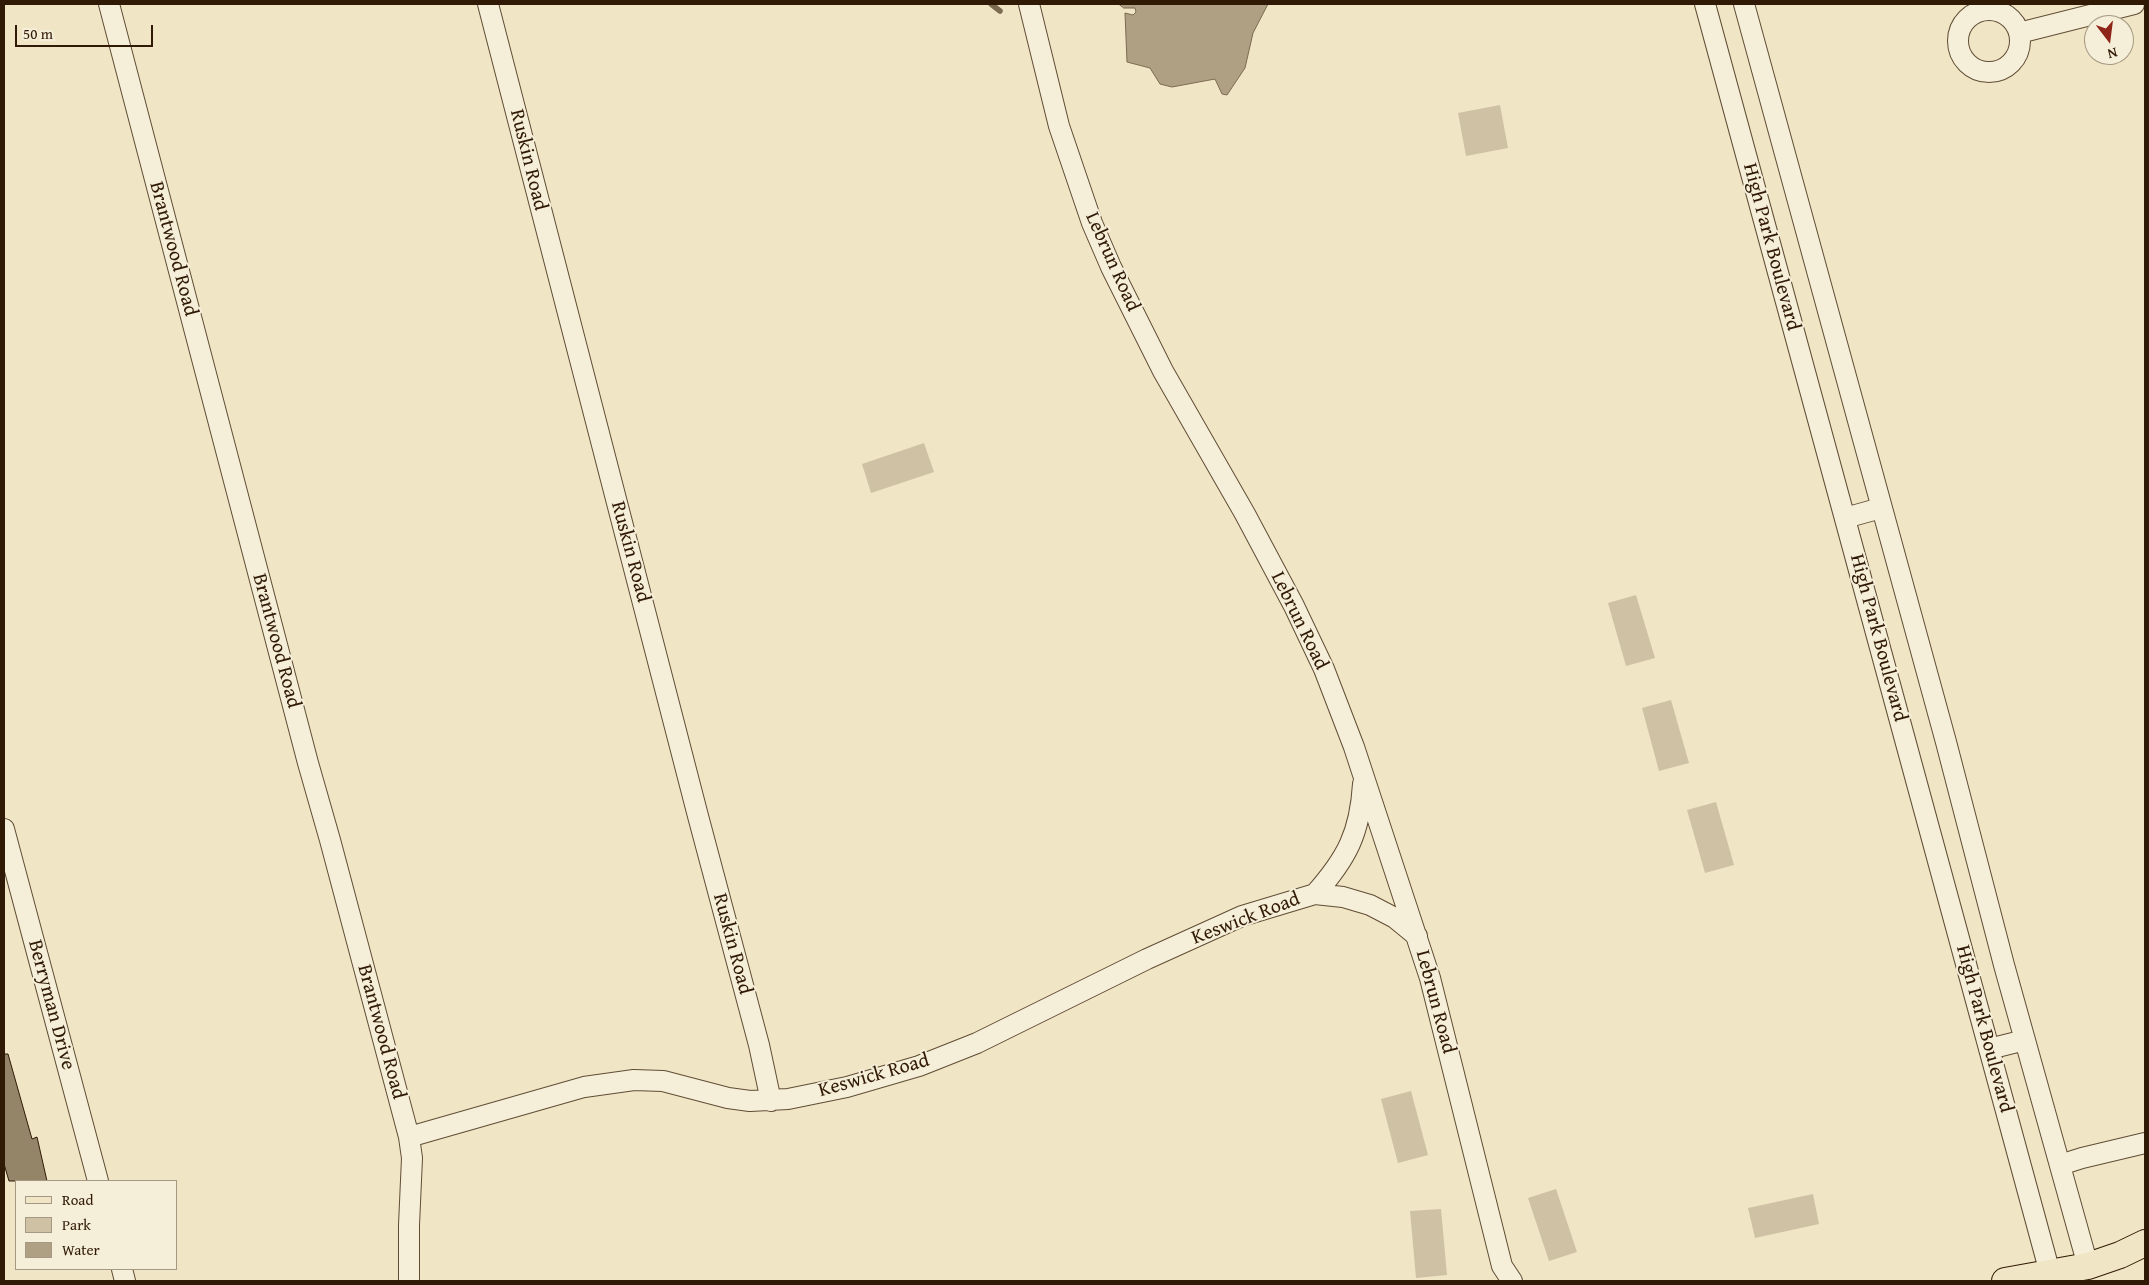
<!DOCTYPE html>
<style>
body{margin:0}
#map{position:relative;width:2149px;height:1285px;overflow:hidden;background:#f0e5c4;font-family:"Gentium Book Plus",serif}
canvas{display:block}
.frame{position:absolute;inset:0;border:5px solid #301a05;pointer-events:none}
.legend{position:absolute;left:15px;top:1180px;width:162px;height:90px;box-sizing:border-box;background:#f5eed9;border:1px solid #a69984;margin:0;padding:6px 9px;list-style:none;font-size:15px;color:#301a05}
.legend li{display:flex;align-items:center;gap:10px;height:25px}
.legend b{width:25px;border:1px solid #a69984}
.north{position:absolute;left:2084px;top:15px;width:50px;height:50px;box-sizing:border-box;background:#f5eed9;border:1px solid #a69984;border-radius:50%;rotate:165deg;font-size:14px;font-weight:700;line-height:20px;text-align:center;color:#301a05}
.north::after{content:'';display:block;margin:auto;width:18px;height:22px;background:#8f2418;clip-path:polygon(50% 0,100% 100%,50% 72%,0 100%)}
.scale{position:absolute;left:15px;top:25px;width:138px;height:22px;box-sizing:border-box;border:2px solid #301a05;border-top:0;padding-left:6px;font-size:15px;line-height:18px;white-space:nowrap;color:#301a05;-webkit-text-stroke:4px #f5eed9;paint-order:stroke}
</style>
<div id="map">
<canvas width="2149" height="1285"></canvas>
<div class="frame"></div>
<ul class="legend">
<li><b style="height:6px;background:#f0e5c4"></b>Road</li>
<li><b style="height:14px;background:#cfc2a4"></b>Park</li>
<li><b style="height:14px;background:#afa083"></b>Water</li>
</ul>
<div class="north">N</div>
<div class="scale">50 m</div>
</div>
<script>
const g = document.querySelector('canvas').getContext('2d');
g.lineJoin = 'round';
function paint(path, color) { g.fillStyle = color; g.fill(path, 'evenodd'); }
function stroke(path, color, width, dash) { g.strokeStyle = color; g.lineWidth = width; g.lineCap = dash ? 'butt' : 'round'; g.setLineDash(dash || []); g.stroke(path); }
function write(font, color, halo, rows, align = 'center') {
  g.font = font + ' "Gentium Book Plus",serif'; g.lineWidth = 4; g.setLineDash([]); g.textBaseline = 'middle'; g.strokeStyle = halo; g.fillStyle = color; for (const [text, x, y, turn = 0] of rows) {
    g.save(); g.translate(x, y); g.rotate((+turn || 0) * Math.PI / 180); g.textAlign = isNaN(turn) ? turn : align; if (halo) g.strokeText(text, 0, 0); g.fillText(text, 0, 0); g.restore();
  }
}
paint(new Path2D(`
 M1500 105 1508 148 1466 156 1458 113Z
 M924 443 934 472 871 493 862 464Z
 M1636 595 1655 658 1626 666 1608 603Z
 M1671 700 1689 763 1659 771 1642 708Z
 M1716 802 1734 865 1705 873 1687 810Z
 M1411 1091 1428 1155 1398 1163 1381 1099Z
 M1556 1189 1577 1252 1549 1261 1528 1198Z
 M1813 1194 1819 1224 1755 1238 1748 1208Z
 M1441 1209 1447 1275 1416 1278 1410 1211Z`), '#cfc2a4');
const water = new Path2D(`
 M1119 4H1268L1253 33 1245 68 1227 95 1222 94 1215 79 1172 87 1160 84 1150 68 1127 62 1125 13 1133 15 1136 12 1135 8H1124Z`);
paint(water, '#afa083');
stroke(water, '#7c6a51', 1);
stroke(new Path2D(`
 M991 4 1000 11`), '#7c6a51', 5.5);
const building = new Path2D(`
 M4 1054H8L32 1139 37 1137 47 1181H9L4 1164Z`);
paint(building, '#948468');
stroke(building, '#301a05', 1);
const minor = new Path2D(`
 M109 4 308 763 330 840 409 1137 412 1158 409 1225V1281
 M488 4 698 816 759 1045 771 1101
 M1029 4 1059 126 1092 223 1111 267 1163 371 1245 514 1294 606 1324 669 1354 747 1430 978 1502 1266 1512 1281
 M1705 4 2050 1273
 M1744 4 1946 742 2004 965 2088 1266
 M1958 41a31 31 0 1 1 62 0a31 31 0 1 1-62 0Z
 M2019 33 2134 4
 M1845 518 1881 508
 M4 829 98 1181
 M1315 894C1347 858 1360 833 1363 784
 M1989 1049 2025 1040
 M409 1137 584 1087 634 1080 663 1081 728 1098 750 1101 788 1099 847 1087 919 1066 977 1043 1147 959 1242 916 1315 894 1343 897 1370 905 1395 918 1417 936
 M2060 1165 2082 1158 2145 1143
 M122 1269 125 1281`);
const major = new Path2D(`
 M2005 1281 2088 1266 2120 1255 2145 1243`);
stroke(minor, '#604d35', 22);
stroke(major, '#301a05', 28);
stroke(minor, '#f5eed9', 20);
stroke(major, '#f0e5c4', 26);
write('20px', '#301a05', '#f5eed9', [
 ["Ruskin Road",528,160,76],
 ["High Park Boulevard",1771,247,75],
 ["Brantwood Road",173,249,75],
 ["Lebrun Road",1112,262,66],
 ["Ruskin Road",630,552,75],
 ["Lebrun Road",1299,621,64],
 ["High Park Boulevard",1878,638,75],
 ["Brantwood Road",276,641,75],
 ["Keswick Road",1246,919,-21],
 ["Ruskin Road",732,944,75],
 ["Lebrun Road",1435,1002,75],
 ["Berryman Drive",51,1005,75],
 ["High Park Boulevard",1984,1029,75],
 ["Brantwood Road",381,1032,75],
 ["Keswick Road",874,1076,-16]
]);
</script>
